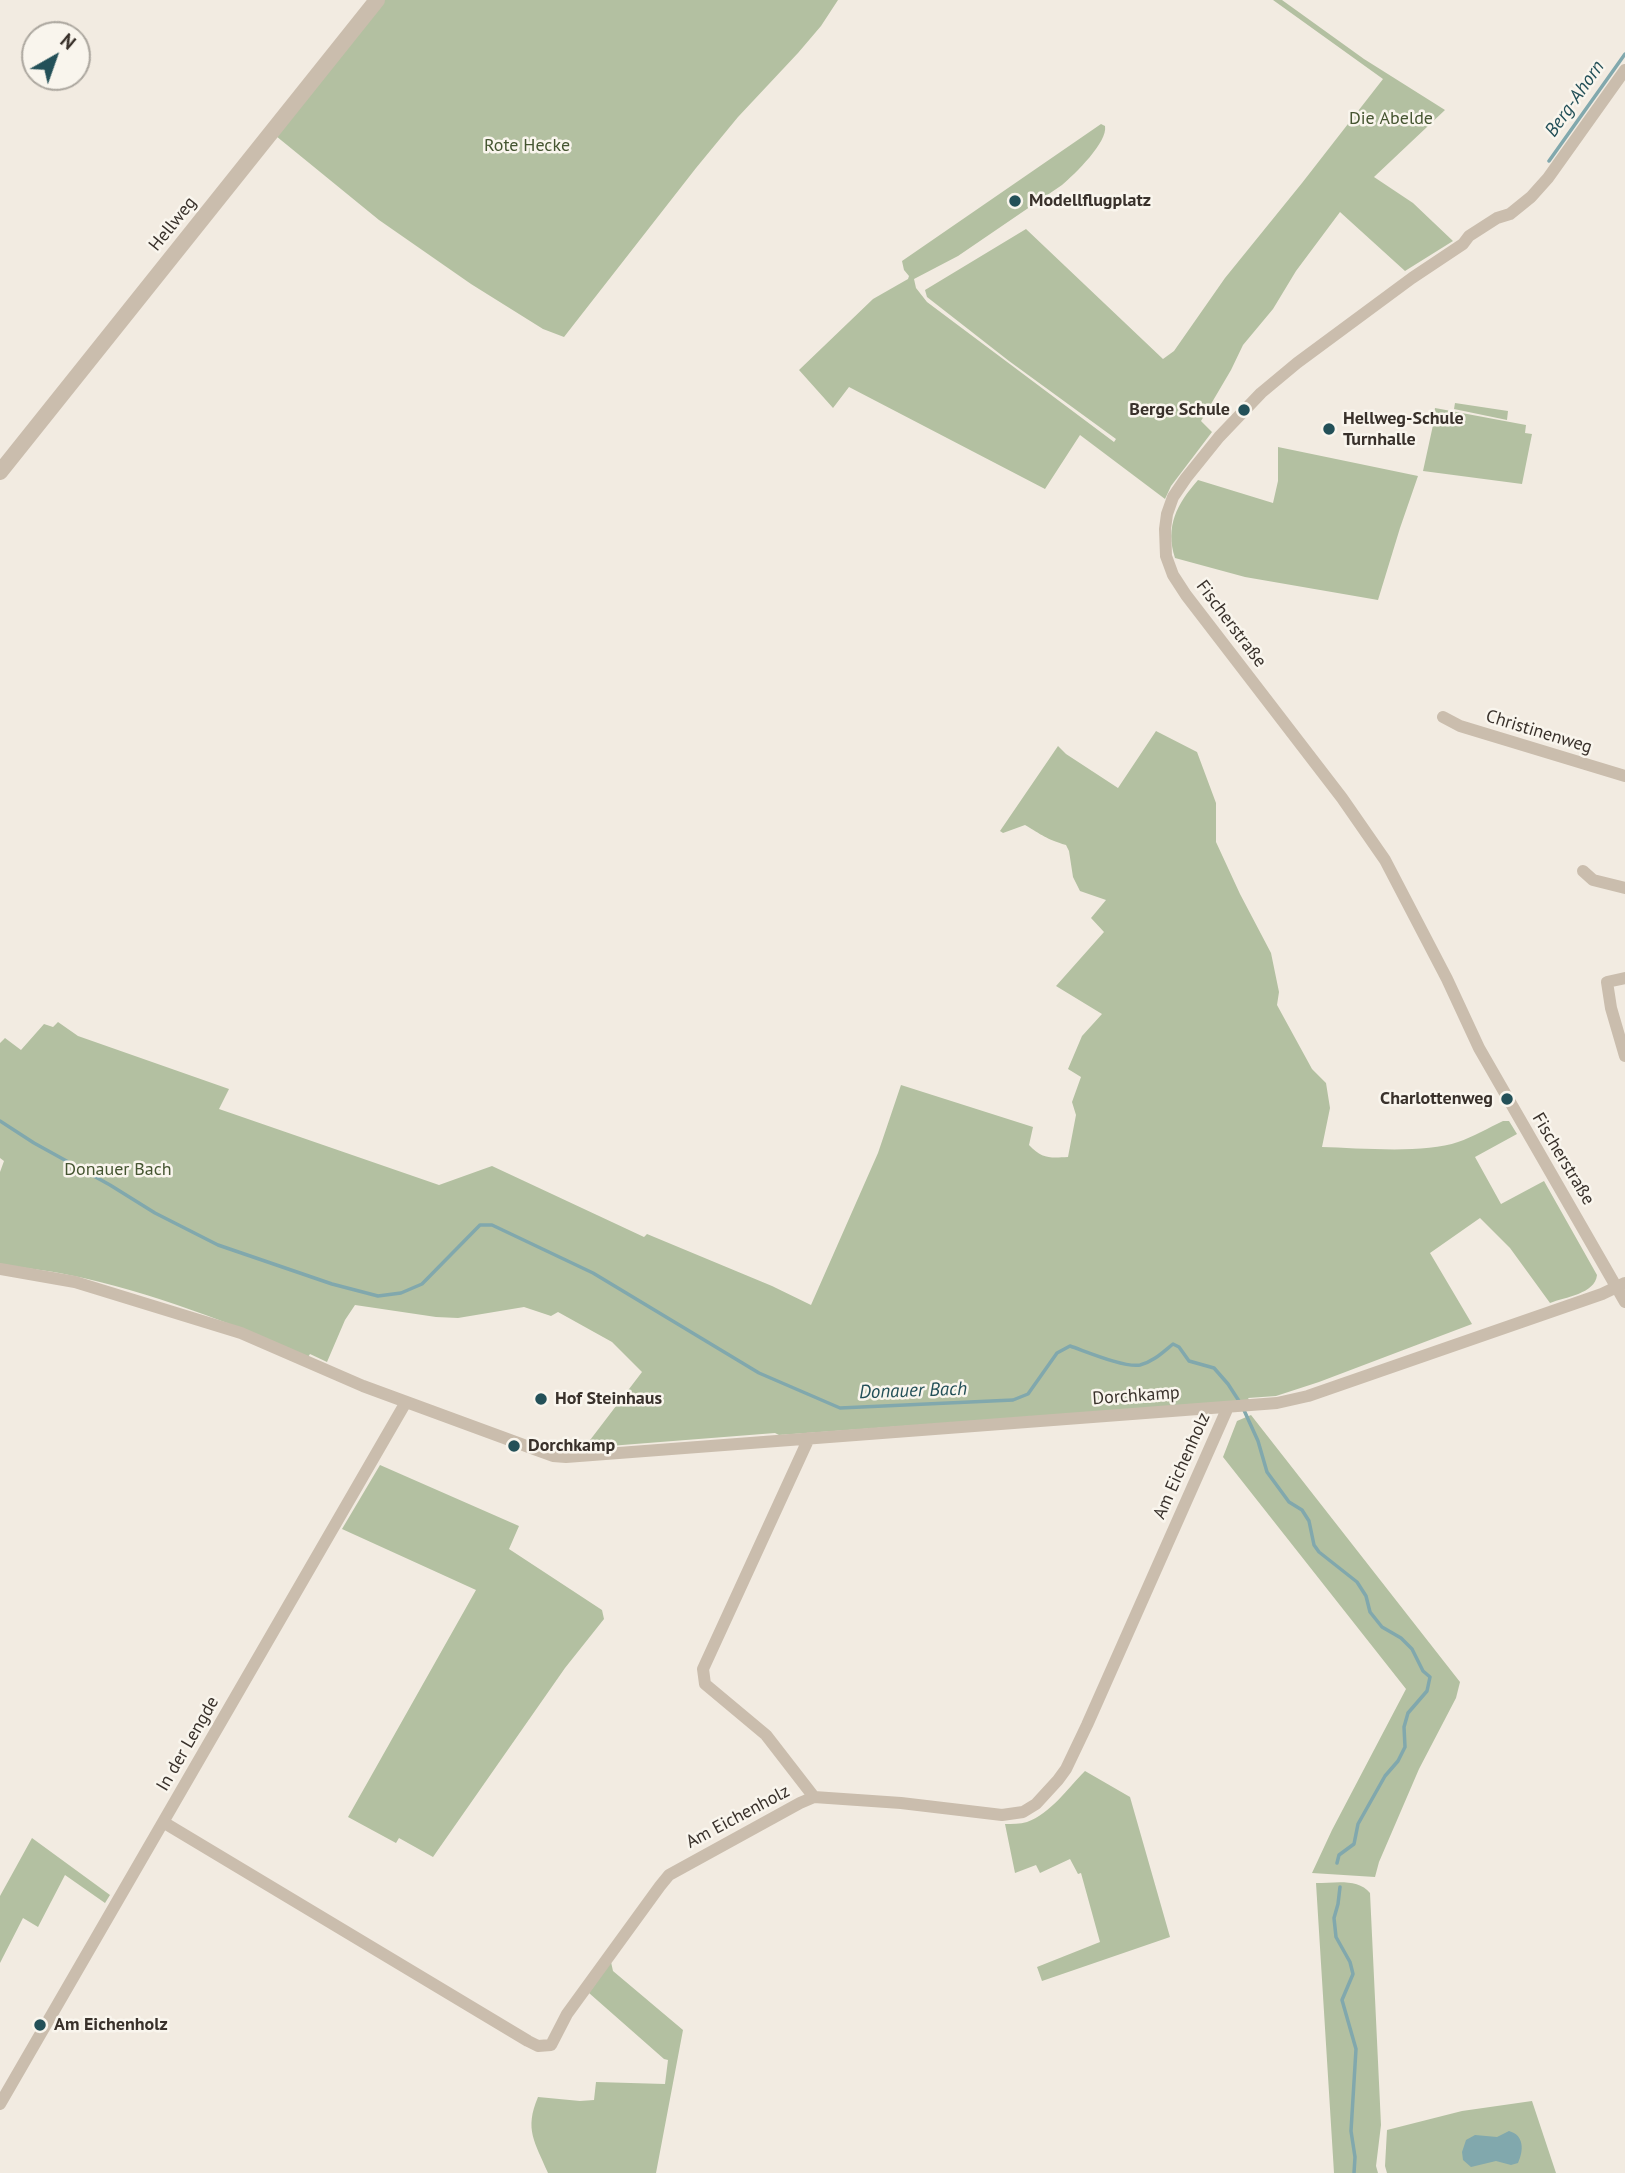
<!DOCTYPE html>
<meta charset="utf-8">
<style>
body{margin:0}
#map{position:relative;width:1625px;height:2173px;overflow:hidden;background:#f2ebe1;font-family:"PT Sans",sans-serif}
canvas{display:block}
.north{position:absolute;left:21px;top:21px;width:70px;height:70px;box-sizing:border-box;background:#f9f5ed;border:2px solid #aca79f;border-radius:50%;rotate:40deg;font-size:19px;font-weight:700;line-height:28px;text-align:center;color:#39312b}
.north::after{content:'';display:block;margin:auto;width:24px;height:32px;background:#235058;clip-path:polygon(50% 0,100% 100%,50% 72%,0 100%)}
</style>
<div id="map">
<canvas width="1625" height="2173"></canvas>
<div class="north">N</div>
</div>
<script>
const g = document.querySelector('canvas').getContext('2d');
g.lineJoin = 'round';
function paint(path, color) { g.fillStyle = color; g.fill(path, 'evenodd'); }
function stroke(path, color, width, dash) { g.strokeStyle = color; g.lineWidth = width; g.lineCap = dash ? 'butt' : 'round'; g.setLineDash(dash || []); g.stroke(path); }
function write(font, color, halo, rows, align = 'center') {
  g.font = font + ' "PT Sans",sans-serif'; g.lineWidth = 5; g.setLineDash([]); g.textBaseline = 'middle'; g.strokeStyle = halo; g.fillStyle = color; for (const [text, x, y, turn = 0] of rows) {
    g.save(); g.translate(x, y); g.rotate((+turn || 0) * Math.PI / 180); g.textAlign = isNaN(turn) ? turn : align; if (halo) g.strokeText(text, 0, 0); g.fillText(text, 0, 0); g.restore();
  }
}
paint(new Path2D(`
 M384 0H838L821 26 798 53 738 117 696 168 564 337 543 329 471 284 379 220 276 136Z
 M1273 0H1282L1364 59 1445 110 1374 177 1413 203 1453 241 1405 271 1340 212 1296 271 1273 309 1243 345 1231 370 1201 421 1212 432 1171 486 1165 499 1080 435 1045 489 849 387 833 408 799 370 873 299 908 279 909 276 904 270 902 261 1101 124 1105 126C1108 142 1075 174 1062 185L958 256 914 279 916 288 927 302 1114 442 1116 439 1009 361 927 297 925 290 1026 229 1163 359 1174 351 1225 278 1302 183 1383 79Z
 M1455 403 1508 411 1507 420 1454 409Z
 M1435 408 1526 425 1525 433 1532 434 1522 484 1423 471 1435 416H1434Z
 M1278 447 1418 476 1400 528 1378 600 1245 577 1175 558C1165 526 1177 504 1198 480L1273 503 1278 481Z
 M1156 731 1197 752 1216 803V842L1240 894 1271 953 1279 992 1277 1005 1312 1069 1326 1083 1330 1108 1322 1147C1359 1148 1425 1154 1458 1142 1473 1137 1488 1128 1503 1121H1509L1517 1134 1475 1157 1501 1204 1544 1181 1597 1275C1595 1294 1565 1297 1550 1303L1510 1248 1480 1218 1430 1253 1472 1324 1319 1382 1276 1396 1248 1398 1250 1401 779 1435 775 1433 584 1448 642 1372 612 1342 558 1312 551 1316 524 1307 458 1318 436 1317 355 1305 345 1320 327 1362 310 1354 308 1357C231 1323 152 1292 69 1275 47 1270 23 1268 0 1264V1172L4 1161 0 1158V1043L5 1038 21 1050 44 1024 53 1027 58 1022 78 1036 229 1089 219 1109 439 1185 492 1166 644 1237 647 1234 772 1286 811 1305 878 1153 901 1085 1033 1127 1029 1145C1042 1159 1050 1158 1068 1157L1076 1115 1072 1102 1081 1077 1068 1069 1082 1036 1102 1014 1056 986 1104 932 1091 918 1106 900 1080 891 1073 877 1069 851 1066 845C1046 839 1042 835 1025 825L1003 833 1000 831 1058 746 1066 754 1118 788Z
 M1251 1415 1460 1682 1456 1698 1419 1769 1379 1862 1375 1877 1312 1873 1332 1830 1406 1689 1223 1457 1237 1421Z
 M380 1465 519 1526 509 1549 602 1610 604 1619 565 1668 433 1857 399 1838 396 1843 348 1817 476 1590 342 1529Z
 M1085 1771 1130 1797 1170 1937 1042 1981 1037 1967 1100 1942 1081 1873 1078 1874 1070 1859 1040 1873 1036 1865 1015 1873 1005 1824C1012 1824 1020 1824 1027 1822 1050 1814 1068 1788 1085 1771Z
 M32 1838 110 1895 105 1903 65 1875 38 1927 23 1918 0 1963V1896Z
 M1316 1883C1335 1883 1358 1878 1370 1893L1381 2125 1376 2166 1378 2173H1334Z
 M611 1962 613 1971 683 2030 656 2173H548C535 2142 524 2130 538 2097L580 2101 594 2100 596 2082 665 2084 668 2060 664 2059 589 1993Z
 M1532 2101 1556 2173H1387L1385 2166 1387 2130 1462 2111Z`), '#b3c0a1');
paint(new Path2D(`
 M1509 2131C1524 2135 1524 2150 1518 2163L1511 2165 1496 2161 1471 2167 1463 2160 1462 2152 1466 2140 1475 2135 1497 2137Z`), '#81a8ad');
stroke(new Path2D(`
 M1549 161 1625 54
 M0 1121 34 1143 110 1185 155 1213 218 1245 332 1284 378 1296 401 1293 422 1284 480 1225H492L593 1273 759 1373 840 1408 1013 1400 1028 1394 1057 1353 1070 1346C1085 1351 1125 1368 1140 1365 1153 1362 1163 1352 1173 1344L1179 1347 1189 1361 1214 1368 1228 1384 1239 1401
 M1243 1408 1258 1441 1267 1472 1289 1502 1302 1510 1309 1521 1314 1545 1319 1552 1357 1582 1366 1596 1370 1612 1382 1627 1401 1638 1412 1649 1423 1671 1430 1677 1427 1691 1408 1713 1404 1727 1405 1747 1398 1761 1385 1776 1358 1824 1354 1844 1339 1855 1337 1863
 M1340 1887 1338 1904 1334 1918 1336 1937 1350 1962 1353 1974 1342 2000 1356 2049 1351 2131 1355 2157 1354 2173`), '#81a8ad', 3.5);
stroke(new Path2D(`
 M1625 70 1548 178 1531 197 1510 214 1497 218 1469 236 1463 244 1412 278 1297 363 1261 393 1219 437 1186 478 1173 497 1167 514 1165 529 1166 556 1173 575 1186 595 1342 798 1385 860 1447 979 1479 1048 1625 1302
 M1443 717 1460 726 1625 776
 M1583 871 1593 880 1625 888
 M1625 978 1607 982 1611 1008 1625 1056
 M0 1269 75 1282 241 1333 363 1386 537 1450 553 1456 566 1457 1277 1403 1308 1396 1602 1294 1625 1283
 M809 1438 703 1669 705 1684 766 1735 814 1797
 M163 1822 528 2041 538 2046 551 2045 567 2014 660 1886 669 1875 800 1803 814 1797 901 1803 1002 1815 1023 1812 1036 1804 1058 1780 1066 1769 1087 1725 1228 1407
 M0 2104 406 1402`), '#cabdad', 12);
stroke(new Path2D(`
 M0 472 377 0`), '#cabdad', 16);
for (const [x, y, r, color] of [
 [1015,201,7,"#235058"],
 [1244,410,7,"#235058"],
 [1329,429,7,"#235058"],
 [1507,1099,7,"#235058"],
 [541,1399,7,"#235058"],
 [514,1446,7,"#235058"],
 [40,2025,7,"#235058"]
]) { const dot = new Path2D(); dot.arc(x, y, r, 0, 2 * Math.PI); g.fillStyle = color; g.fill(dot); stroke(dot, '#f9f5ed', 2.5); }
write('18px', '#455531', '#f9f5ed', [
 ["Die Abelde",1391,119],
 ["Rote Hecke",527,146],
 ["Donauer Bach",118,1170]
]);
write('bold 18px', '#39312b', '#f9f5ed', [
 ["Modellflugplatz",1029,201],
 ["Berge Schule",1230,410,"right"],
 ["Hellweg-Schule",1343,419],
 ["Turnhalle",1343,440],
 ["Charlottenweg",1493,1099,"right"],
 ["Hof Steinhaus",555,1399],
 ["Dorchkamp",528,1446],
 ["Am Eichenholz",54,2025]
], 'left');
write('18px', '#39312b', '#f9f5ed', [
 ["Hellweg",173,224,-51],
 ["Fischerstraße",1231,624,53],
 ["Christinenweg",1539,732,17],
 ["Fischerstraße",1563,1159,59],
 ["Dorchkamp",1136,1396,-4],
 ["Am Eichenholz",1182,1466,-66],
 ["In der Lengde",188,1744,-60],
 ["Am Eichenholz",738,1817,-28]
]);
write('italic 19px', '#235058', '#f9f5ed', [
 ["Berg-Ahorn",1575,99,-55],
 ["Donauer Bach",913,1391,-2]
]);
</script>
